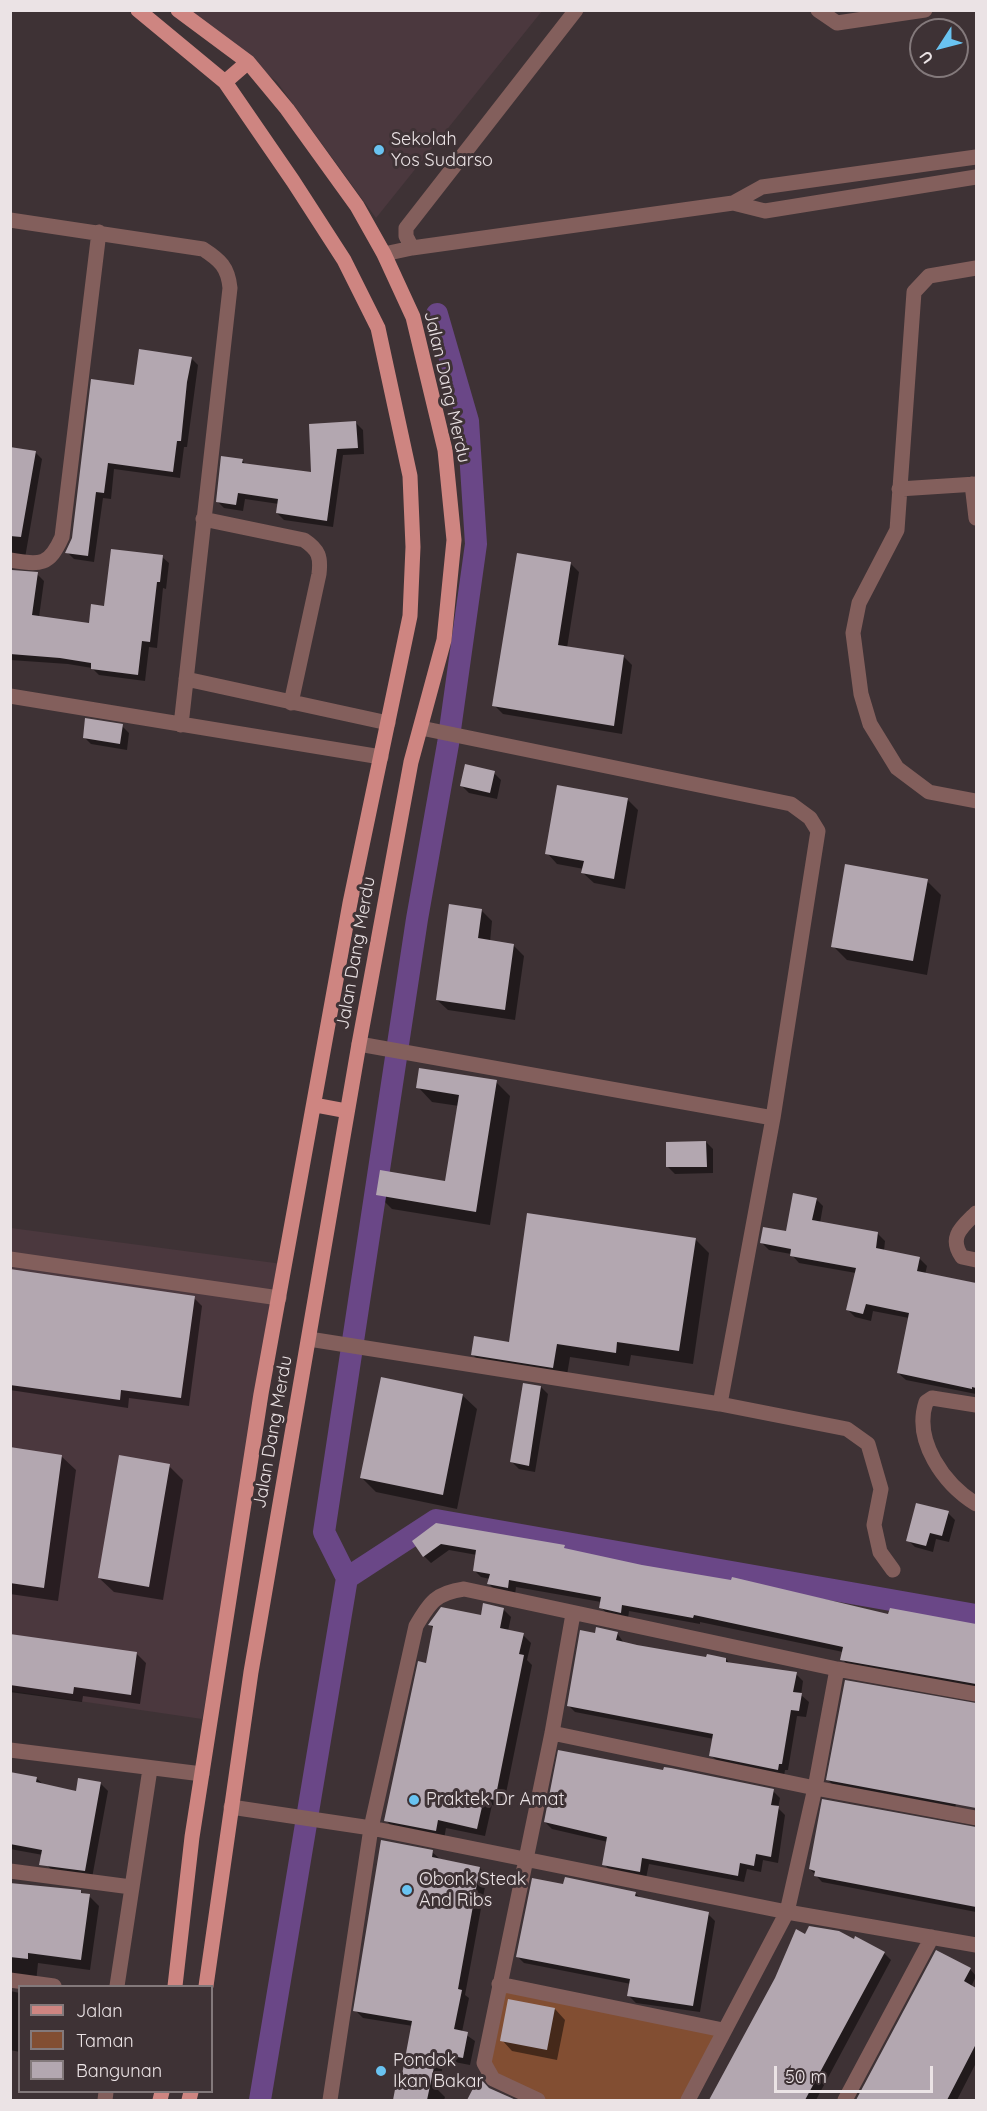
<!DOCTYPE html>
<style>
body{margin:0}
#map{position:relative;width:987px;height:2111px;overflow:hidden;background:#3e3235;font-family:Quicksand,sans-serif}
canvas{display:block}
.frame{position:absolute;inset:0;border:12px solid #ebe3e5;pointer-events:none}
.legend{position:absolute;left:18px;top:1985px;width:195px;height:108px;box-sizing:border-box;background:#3e3235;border:2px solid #83797b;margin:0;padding:8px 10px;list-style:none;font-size:18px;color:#ebe3e5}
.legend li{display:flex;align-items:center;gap:12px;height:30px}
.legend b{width:30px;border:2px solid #83797b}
.north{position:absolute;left:909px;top:18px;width:60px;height:60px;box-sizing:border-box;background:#3e3235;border:2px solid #83797b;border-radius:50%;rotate:234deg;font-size:16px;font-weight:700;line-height:24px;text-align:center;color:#ebe3e5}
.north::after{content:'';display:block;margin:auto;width:21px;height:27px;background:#69c3f1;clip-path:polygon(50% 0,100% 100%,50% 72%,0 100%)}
.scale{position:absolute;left:774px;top:2066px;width:159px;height:27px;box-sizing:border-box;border:3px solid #ebe3e5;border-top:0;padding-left:8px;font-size:18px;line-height:21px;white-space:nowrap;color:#ebe3e5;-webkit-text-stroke:4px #3e3235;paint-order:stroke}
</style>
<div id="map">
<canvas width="987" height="2111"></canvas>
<div class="frame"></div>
<ul class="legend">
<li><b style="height:8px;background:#ce8581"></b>Jalan</li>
<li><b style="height:16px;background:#824e32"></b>Taman</li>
<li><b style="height:16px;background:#b3a7b0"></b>Bangunan</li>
</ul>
<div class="north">U</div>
<div class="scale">50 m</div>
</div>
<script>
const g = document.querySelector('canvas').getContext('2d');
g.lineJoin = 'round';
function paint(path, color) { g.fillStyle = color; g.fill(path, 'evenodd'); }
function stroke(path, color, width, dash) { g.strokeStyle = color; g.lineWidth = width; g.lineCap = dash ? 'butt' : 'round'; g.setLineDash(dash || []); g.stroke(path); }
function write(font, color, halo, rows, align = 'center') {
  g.font = font + ' Quicksand,sans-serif'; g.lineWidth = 6; g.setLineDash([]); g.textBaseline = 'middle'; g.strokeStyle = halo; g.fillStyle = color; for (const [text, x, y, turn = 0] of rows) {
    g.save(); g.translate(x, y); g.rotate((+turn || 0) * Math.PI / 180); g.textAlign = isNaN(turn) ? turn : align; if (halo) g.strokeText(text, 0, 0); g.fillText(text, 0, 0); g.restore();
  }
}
paint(new Path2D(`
 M189 11H542L376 218 277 82Z
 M11 1228 290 1265 202 1719 11 1691Z`), '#4b383e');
paint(new Path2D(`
 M501 1987 727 2037 694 2100H541L498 2078 487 2064Z`), '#824e32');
paint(new Path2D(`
 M191 358 198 365 187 447H184L180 478 114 469 111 499 103 498 94 562 74 559 67 552 135 387Z
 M356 423 363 430 364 454 343 455 333 527 284 520 277 513 279 504 245 499 243 511 224 508 217 501 242 460 246 465 313 473Z
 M10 448 35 452 42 459 25 558 10 561Z
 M162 557 169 563 166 589 163 588 157 648 149 647 145 681 99 675 92 668 68 664 10 660V571L37 574 44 581 39 617 90 624Z
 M570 563 579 572 567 648 624 657 632 665 622 734 503 714 494 705Z
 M122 726 129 733 127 750 91 744 84 737Z
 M494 773 501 780 497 799 469 793 462 786Z
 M628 800 638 810 625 889 594 883 583 873 584 869 557 864 547 853Z
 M927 881 941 895 927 975 847 960 833 946Z
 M482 911 492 921 490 942 513 945 524 956 515 1020 448 1010 437 1000Z
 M496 1082 510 1096 490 1225 392 1209 377 1194 446 1182 459 1106 432 1102 418 1087Z
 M706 1142 713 1149V1173L675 1174 668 1167Z
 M816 1199 823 1206 820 1223 878 1234 885 1241 884 1251 919 1258 927 1266 925 1275 976 1285V1394L906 1380 898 1373 909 1318 873 1311 871 1321 855 1317 848 1310 856 1273 799 1263 791 1254 769 1250 762 1243 788 1233Z
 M695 1239 709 1253 693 1364 631 1355 629 1366 570 1357 566 1381 486 1368 472 1354 510 1344Z
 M10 1270 194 1298 202 1306 189 1406 129 1398 128 1408 10 1390Z
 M541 1387 548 1394 535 1472 519 1469 512 1462Z
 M462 1395 477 1409 457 1509 376 1492 362 1478Z
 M10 1449 61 1456 76 1470 58 1601 10 1594Z
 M169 1466 183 1480 163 1600 114 1592 99 1578Z
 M948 1513 955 1520 949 1542 936 1539 933 1552 915 1547 908 1540Z
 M437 1524 564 1546 568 1550 890 1616 891 1610 976 1625V1690L849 1666 842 1659 843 1652 700 1622V1624L629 1611 628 1619 608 1615 601 1607V1602L516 1587 515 1595 496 1591 489 1584 490 1579 481 1577 474 1570 477 1555 449 1550 431 1563 424 1556Z
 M503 1609 511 1617 508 1631 523 1635 531 1643 527 1660 532 1665 503 1808 492 1805 485 1836 446 1828 444 1839 394 1829 386 1820 427 1664 434 1629 430 1625 482 1617Z
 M617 1633 624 1643 707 1659H726L731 1665 796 1674 803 1681 801 1695 809 1702 806 1717 797 1716 788 1770H785L784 1776 718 1762 711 1755 714 1739 575 1712 568 1705 596 1634Z
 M10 1635 136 1653 146 1663 140 1704 83 1696 82 1702 10 1692Z
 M976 1704V1802L957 1798 955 1809 835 1787 828 1780Z
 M10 1774 36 1778 44 1785 77 1792 100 1783 108 1791 92 1878 54 1873 47 1865 43 1855 10 1849Z
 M773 1791 780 1798 778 1808 785 1815 778 1863 763 1860 761 1872 747 1869 744 1882 649 1864 646 1878 611 1871 604 1864 608 1842 552 1829 545 1822Z
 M824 1801 976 1830V1912L822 1882 810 1869Z
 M432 1852 440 1859 480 1868 487 1876 465 1995 469 1998 462 2032 475 2041 470 2065 444 2060 438 2090 445 2097 444 2100H394L399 2081 402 2082 413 2026 363 2018 355 2010Z
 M10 1885 80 1892 89 1896 99 1906 90 1970 38 1963 36 1982 17 1980 10 1988Z
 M565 1885 635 1893 642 1899 708 1914 715 1921 700 2012 636 2003 629 1996 631 1984 524 1963 517 1956Z
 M806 1936 884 1953 891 1960 816 2100H711L776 1978Z
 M937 1952 970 1969 976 1976 971 1987 976 1990V2063L957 2100H858Z
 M10 1991 20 1993V2052L10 2050Z
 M555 2009 565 2020 557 2060 512 2051 502 2040Z
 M479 2079 490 2090 508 2100H468Z`), '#0007');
stroke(new Path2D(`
 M347 1578 436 1520 976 1615
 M260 2100 347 1578 324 1532 417 919 448 744 476 544 468 421 437 314`), '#6a4787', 22);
paint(new Path2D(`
 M139 349 192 357 187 382 181 441H177L173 472 108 463 104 493 96 492 88 556 65 553 72 538 91 379 134 385Z
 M356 421 358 448 337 449 327 521 276 513 278 499 238 493 236 505 216 502 221 456 243 459 242 463 311 472 309 424Z
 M10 447 36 451 21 537 10 536Z
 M111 549 163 555 160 582H157L150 642 142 641 138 675 91 669V663L60 658 10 654 12 570 38 572 32 615 89 623 91 604 104 606Z
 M517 553 571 562 558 645 624 655 614 726 492 706Z
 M85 718 123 724 120 744 83 738Z
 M465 764 495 771 490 793 460 786Z
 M557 785 628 798 614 879 581 873 584 861 545 854Z
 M845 864 928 879 913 961 831 947Z
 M449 904 482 909 478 938 514 944 505 1010 436 1000Z
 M419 1068 497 1080 476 1212 376 1195 380 1170 445 1181 459 1095 416 1088Z
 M706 1141 707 1167H666V1142Z
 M793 1193 817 1198 812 1220 878 1232 876 1248 920 1257 917 1271 976 1283V1388L972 1387V1389L897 1373 909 1313 866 1304 863 1314 846 1310 856 1268 790 1256 791 1249 760 1243 763 1227 786 1231Z
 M527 1213 696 1238 679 1351 617 1342 616 1353 557 1344 553 1368 471 1355 474 1336 509 1342Z
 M10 1269 195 1296 181 1398 121 1390 120 1400 10 1385Z
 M381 1377 463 1394 443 1495 360 1478Z
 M523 1383 541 1386 529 1466 510 1462Z
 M10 1447 62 1455 44 1588 10 1583Z
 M119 1455 170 1464 149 1587 98 1578Z
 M916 1503 949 1511 942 1536 930 1533 926 1546 906 1541Z
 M436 1523 565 1545 564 1548 642 1565 731 1580 732 1577 888 1614 890 1608 976 1624V1684L840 1660 843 1647 694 1615 693 1618 622 1605 621 1613 599 1608 601 1597 509 1580 508 1588 487 1584 490 1574 473 1571 476 1550 441 1544 423 1557 412 1541Z
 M483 1603 504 1608 500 1628 524 1633 519 1654 524 1655 495 1800 484 1798 477 1829 438 1820 436 1831 384 1821 418 1661 426 1663 433 1626 428 1625 441 1607 481 1615Z
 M596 1627 618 1632 616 1640 637 1645 706 1657 707 1654 726 1658V1662L797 1672 793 1692 802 1693 799 1711 791 1710 782 1764H779L778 1770 709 1756 713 1734 567 1706 580 1630 595 1633Z
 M10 1634 137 1652 131 1695 74 1687 73 1694 10 1685Z
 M845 1680 976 1703V1808L826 1780Z
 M558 1750 663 1770 664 1767 671 1768 774 1789 771 1805 779 1806 771 1857 756 1854 754 1866 740 1863 738 1876 642 1858 640 1872 602 1865 607 1837 544 1822Z
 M10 1772 37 1777 36 1782 76 1791 78 1778 101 1782 85 1871 39 1865 42 1850 10 1844Z
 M822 1799 976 1827V1907L814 1876 815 1871 809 1869Z
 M381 1840 433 1850 432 1857 480 1867 458 1989 462 1990 454 2029 468 2032 463 2058 437 2053 427 2100H393L397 2079 401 2080 412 2021 353 2011Z
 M565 1877 636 1892 635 1896 709 1912 693 2006 627 1996 630 1979 516 1957 532 1878 563 1884Z
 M10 1883 81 1890V1893L90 1894 81 1960 28 1953V1959L10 1957Z
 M809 1926 839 1931 854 1939 855 1936 885 1952 805 2100H709L775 1978 796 1929 805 1934Z
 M936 1950 971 1968 964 1981 976 1988V2044L947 2100H856Z
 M508 1999 555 2008 547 2050 500 2041Z
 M479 2077 489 2088 516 2100H467Z`), '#b3a7b0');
stroke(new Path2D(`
 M818 10 837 23 925 10
 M733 203 765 211 976 177
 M10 220 203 249C220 260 228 267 230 288L181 725
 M412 248 406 236V228L576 10
 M384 254 412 248 733 203 762 187 976 157
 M976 268 929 276 914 292 897 530 859 603 853 633 861 694 870 724 897 768 929 792 976 801
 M972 484 976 518
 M899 489 976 484
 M203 519 304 540C319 550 321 557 319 574L291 703
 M10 560C41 565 49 566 62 537L99 232
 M186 679 388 723
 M10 696 381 757
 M421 728 791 804 810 818 818 831 773 1118 720 1404
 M359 1044 773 1118
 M976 1213C962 1227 948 1237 962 1257L976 1260
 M10 1259 279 1298
 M309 1339 720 1404 847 1429 868 1444 881 1489 874 1525 880 1552 893 1570
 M976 1405 932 1398 926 1402C913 1441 944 1484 976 1504
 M552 1733 815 1788 976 1818
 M10 1750 202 1774
 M231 1807 371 1828 787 1912 976 1945
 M10 1871 131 1887
 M10 1980 54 1986
 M499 1984 723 2030
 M117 1986 150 1769
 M105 2100 106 2092
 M330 2100 371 1828 416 1626C430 1602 436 1593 464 1589L837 1669 976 1694
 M538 2100 493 2079 484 2063 552 1733 573 1614
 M688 2100 787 1912 815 1788 837 1669
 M845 2100 932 1937`), '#835f5c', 15);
stroke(new Path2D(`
 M138 10 225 82 293 181 344 260 378 328 410 476 413 547 410 616 350 903 261 1394 192 1837 175 1986
 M178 10 248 62 287 109 357 206 384 254 413 317 445 450 454 540 444 640 411 762 359 1044 251 1672 206 1986
 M225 82 248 62
 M315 1105 347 1111
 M160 2100 162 2092
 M189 2100 191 2092`), '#ce8581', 15);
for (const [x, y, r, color] of [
 [379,150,6,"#69c3f1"],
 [414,1800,6,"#69c3f1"],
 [407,1890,6,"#69c3f1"],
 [381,2071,6,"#69c3f1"]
]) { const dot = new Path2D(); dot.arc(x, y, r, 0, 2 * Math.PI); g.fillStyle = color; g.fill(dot); stroke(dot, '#3e3235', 2); }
write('18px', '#ebe3e5', '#3e3235', [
 ["Sekolah",391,140],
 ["Yos Sudarso",391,161],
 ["Praktek Dr Amat",426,1800],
 ["Obonk Steak",419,1880],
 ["And Ribs",419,1901],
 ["Pondok",393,2061],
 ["Ikan Bakar",393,2082]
], 'left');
write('18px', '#ebe3e5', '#3e3235', [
 ["Jalan Dang Merdu",447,387,77],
 ["Jalan Dang Merdu",356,953,-80],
 ["Jalan Dang Merdu",273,1432,-80]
]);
</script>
